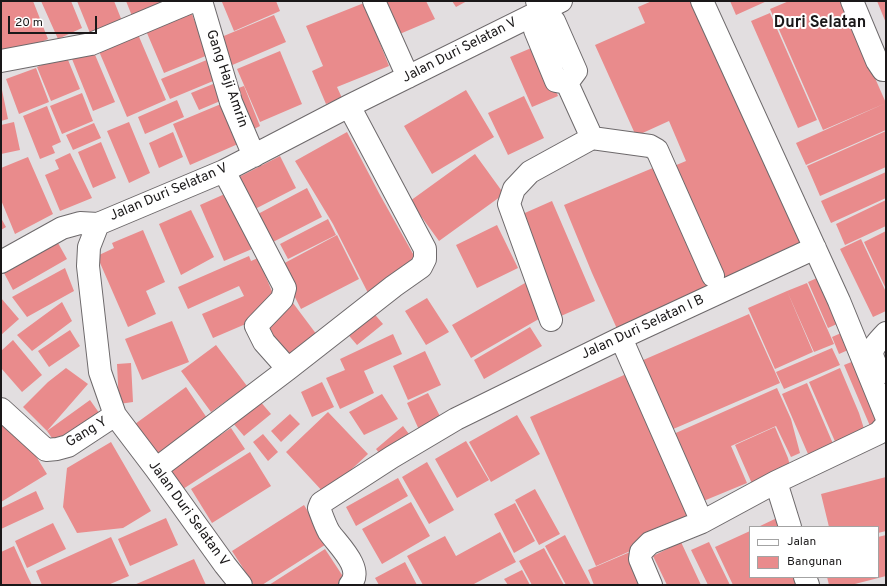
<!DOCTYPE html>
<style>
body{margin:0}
#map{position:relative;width:887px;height:586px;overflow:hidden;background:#e2dee0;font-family:Overpass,sans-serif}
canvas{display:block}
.frame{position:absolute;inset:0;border:2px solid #1a1819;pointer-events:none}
.legend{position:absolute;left:749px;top:526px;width:130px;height:52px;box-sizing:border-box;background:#fff;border:1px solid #a3a3a3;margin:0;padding:5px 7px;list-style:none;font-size:12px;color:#1a1819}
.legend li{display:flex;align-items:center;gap:8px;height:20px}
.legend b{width:20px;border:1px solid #a3a3a3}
.scale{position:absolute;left:8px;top:16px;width:89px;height:18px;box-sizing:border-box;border:2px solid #1a1819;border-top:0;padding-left:5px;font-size:12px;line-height:14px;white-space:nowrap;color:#1a1819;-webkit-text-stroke:3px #fff;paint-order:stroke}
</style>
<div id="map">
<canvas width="887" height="586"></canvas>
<div class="frame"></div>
<ul class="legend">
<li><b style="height:5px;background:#fff"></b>Jalan</li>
<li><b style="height:11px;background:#e98b8c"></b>Bangunan</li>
</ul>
<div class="scale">20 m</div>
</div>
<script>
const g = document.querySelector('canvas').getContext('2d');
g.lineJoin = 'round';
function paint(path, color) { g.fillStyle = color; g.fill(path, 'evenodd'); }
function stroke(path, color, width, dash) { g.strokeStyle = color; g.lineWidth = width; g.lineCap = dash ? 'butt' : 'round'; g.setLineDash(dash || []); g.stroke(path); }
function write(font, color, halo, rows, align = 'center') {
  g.font = font + ' Overpass,sans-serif'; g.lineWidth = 4; g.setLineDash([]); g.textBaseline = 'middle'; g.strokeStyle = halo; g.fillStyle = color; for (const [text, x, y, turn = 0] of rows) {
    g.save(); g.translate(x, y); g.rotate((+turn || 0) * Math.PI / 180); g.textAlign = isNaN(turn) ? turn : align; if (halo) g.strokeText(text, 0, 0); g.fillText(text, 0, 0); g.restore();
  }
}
paint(new Path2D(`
 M1 1H33L48 39 1 60Z
 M41 1H71L82 28 58 39Z
 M77 1H114L122 21 90 33Z
 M126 1H171L132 16Z
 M224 1H276L280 11 234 31 222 2Z
 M379 1H426L435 19 395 36Z
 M452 1H467L456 7Z
 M652 1H696L805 249 726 283 674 166 686 161 669 121 636 136 595 45 645 23 638 7Z
 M730 1H767L736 15Z
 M789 1H841L886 103 823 130 770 9Z
 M877 1H886V23Z
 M364 3 389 66 337 87 342 98 326 104 312 71 323 66 306 26Z
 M190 9 208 55 164 73 144 26Z
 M770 13 817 120 798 128 751 21Z
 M274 15 286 42 230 66 219 38Z
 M137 32 166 100 127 117 98 49Z
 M536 46 558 96 532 107 510 57Z
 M93 50 115 102 93 111 72 59Z
 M280 51 302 104 260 122 237 69Z
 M66 55 80 89 51 101 37 67Z
 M209 59 218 79 170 99 161 79Z
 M36 68 49 102 19 114 6 79Z
 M218 82 225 99 199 110 191 93Z
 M244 86 260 126 250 131 233 90Z
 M2 90 8 119 1 121V91Z
 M466 90 494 137 432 174 404 126Z
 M82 93 93 121 62 134 50 106Z
 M524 96 544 138 508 155 488 113Z
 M177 100 184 117 145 134 138 117Z
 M886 103V130L806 165 796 143Z
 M221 104 238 144 190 165 173 124Z
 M47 106 61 142 52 146 55 153 40 159 23 116Z
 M14 122 20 150 1 154V125Z
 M129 122 150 173 129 183 107 131Z
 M94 123 101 138 73 150 66 135Z
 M886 131V167L820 196 807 166Z
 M173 132 183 157 159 168 149 143Z
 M347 132 380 195 417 261 368 293 333 224 295 161Z
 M101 142 116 178 93 188 78 152Z
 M70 153 92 198 60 211 45 175 59 169 55 160Z
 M475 154 504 194 439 241 410 201Z
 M280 156 296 188 255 209 239 177Z
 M28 157 53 214 15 234 1 200V168Z
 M660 165 711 293 618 331 592 273 564 205Z
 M886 172V198L831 223 821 201Z
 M307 188 322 217 271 243 256 215Z
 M227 193 252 249 224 261 200 205Z
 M886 200V226L845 245 836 224Z
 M552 201 595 301 561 316 518 216Z
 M191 210 214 257 181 275 159 224Z
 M1 218 6 227 1 230Z
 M328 219 336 235 288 259 280 244Z
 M497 225 518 268 477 288 456 245Z
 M143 230 165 282 146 291 156 314 128 327 97 256 114 248 112 243Z
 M886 231V289L864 242Z
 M337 235 359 279 301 309 279 266Z
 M861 239 886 292V311L873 317 840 249Z
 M58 243 67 259 13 290 4 273Z
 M249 256 251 261 258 258 276 301 262 317 213 338 202 314 244 296 239 286 188 309 178 287Z
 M65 268 74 291 27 317 12 297Z
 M817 278 837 324 828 328 808 282Z
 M525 283 544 316 471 358 452 325Z
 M807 283 834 344 814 352 787 291Z
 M787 291 813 352 775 369 748 308Z
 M1 298 19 319 1 335Z
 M427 298 449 332 426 345 405 311Z
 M62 302 72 321 32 351 17 335Z
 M293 303 317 335 287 357 263 326Z
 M371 310 383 324 357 345 345 331Z
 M749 314 780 383 671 430 641 361Z
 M172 321 189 362 142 380 125 339Z
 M530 327 542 346 484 379 474 360Z
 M70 330 80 346 49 367 38 351Z
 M848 330 855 347 839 354 832 337Z
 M393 334 402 354 364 371 374 393 340 409 326 378 345 370 340 359Z
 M13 340 42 375 22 392 1 368V351Z
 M216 345 247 386 211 412 181 371Z
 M832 348 840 365 784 389 776 372Z
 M425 351 441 385 408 400 393 366Z
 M859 359 882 425 873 433 844 365Z
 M131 363 133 402 119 404 117 364Z
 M66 368 88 384 47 431 23 407 48 382Z
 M840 368 859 413 866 435 837 446 809 382Z
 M633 371 699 521 596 566 530 417Z
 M322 382 334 407 312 417 301 392Z
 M807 383 834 446 808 454 782 394Z
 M186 387 207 418 157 455 135 424Z
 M777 388 791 419 800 453 791 457 776 426 731 446 747 483 701 502 669 436Z
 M428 393 443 422 420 432 407 403Z
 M382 394 398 419 364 435 349 412Z
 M90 400 102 417 59 448 47 431Z
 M259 400 271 414 244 436 232 422Z
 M328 412 368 454 325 494 286 452Z
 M290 414 300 424 281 442 271 431Z
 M517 415 540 454 491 482 469 442Z
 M1 420 34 453 47 474 1 502Z
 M403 426 412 438 385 461 376 449Z
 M775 427 788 458 791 470 753 486 735 445Z
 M231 428 245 449 183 489 170 468Z
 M263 434 278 452 268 461 253 442Z
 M466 441 489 480 457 498 435 459Z
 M111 442 151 511 123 528 77 533 63 507 67 468Z
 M250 452 271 486 212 523 191 489Z
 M427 462 454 510 429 524 402 477Z
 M886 477V531L878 533V527H829L821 494Z
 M398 478 408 496 356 526 346 507Z
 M535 489 560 534 539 545 515 500Z
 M36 491 44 509 1 529V508Z
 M411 502 430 536 382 564 362 529Z
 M515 503 535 541 514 553 494 514Z
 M304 505 328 543 262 585H254L232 551Z
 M779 517 782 527H758Z
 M166 518 178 545 130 566 118 539Z
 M53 523 66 549 27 568 15 541Z
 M750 531V577H799L802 585H733L715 547Z
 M500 532 516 562 472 585H423L407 556 445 536 456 556Z
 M565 535 591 585H566L545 546Z
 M886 535V576L851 585H829L827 577H878V537Z
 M111 537 129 576 108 585H42L36 571Z
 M681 542 701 585H667L653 556Z
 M709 542 730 585H708L691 550Z
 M14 546 28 577 32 585H1V552Z
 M544 548 564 585H532L519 561Z
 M325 549 346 581 339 585H269Z
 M630 552 645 585H594L588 570Z
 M194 559 206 585H134L162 573Z
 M405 562 417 585H379L375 578Z
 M522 570 530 585H508L504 579Z`), '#e98b8c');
const minor = new Path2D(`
 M201 1 231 102 254 156
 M374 1 408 77
 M537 1 542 10 554 21 576 71 567 83 592 138 650 146 657 150 713 276
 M702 1 839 301 886 416
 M852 1 877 61 883 70H886
 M542 10 535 30 556 81 567 83
 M1 61 91 44 193 1
 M224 171 285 288 282 299 256 326 264 342 288 369
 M98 224 89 247 88 266 100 372 115 415 156 469 225 565 241 585
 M1 262 62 228 80 223 98 224 224 171 349 106 561 1
 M551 320 509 204 514 189 530 172 592 138
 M621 338 702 522
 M880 373C869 352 869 351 886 333
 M1 409 46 450 57 449 68 446 115 415
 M156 469 288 369 394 286 421 267 425 259V249L349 106
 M776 482 790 527
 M805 577 808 585
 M350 585C365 569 338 545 329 532 325 525 322 516 319 508L321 503 392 457 456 419 621 338 815 248
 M651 585 640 559 641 552 650 543 702 522 776 482 879 433 886 425`);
stroke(minor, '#6d696b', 24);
stroke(minor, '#fff', 22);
write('14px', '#1a1819', '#fff', [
 ["Jalan Duri Selatan V",460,51,-27],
 ["Gang Haji Amrin",226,79,71],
 ["Jalan Duri Selatan V",169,193,-23],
 ["Jalan Duri Selatan I B",643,328,-25],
 ["Gang Y",87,433,-31],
 ["Jalan Duri Selatan V",188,514,54]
]);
write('bold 16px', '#1a1819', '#fff', [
 ["Duri Selatan",820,24]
]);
</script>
